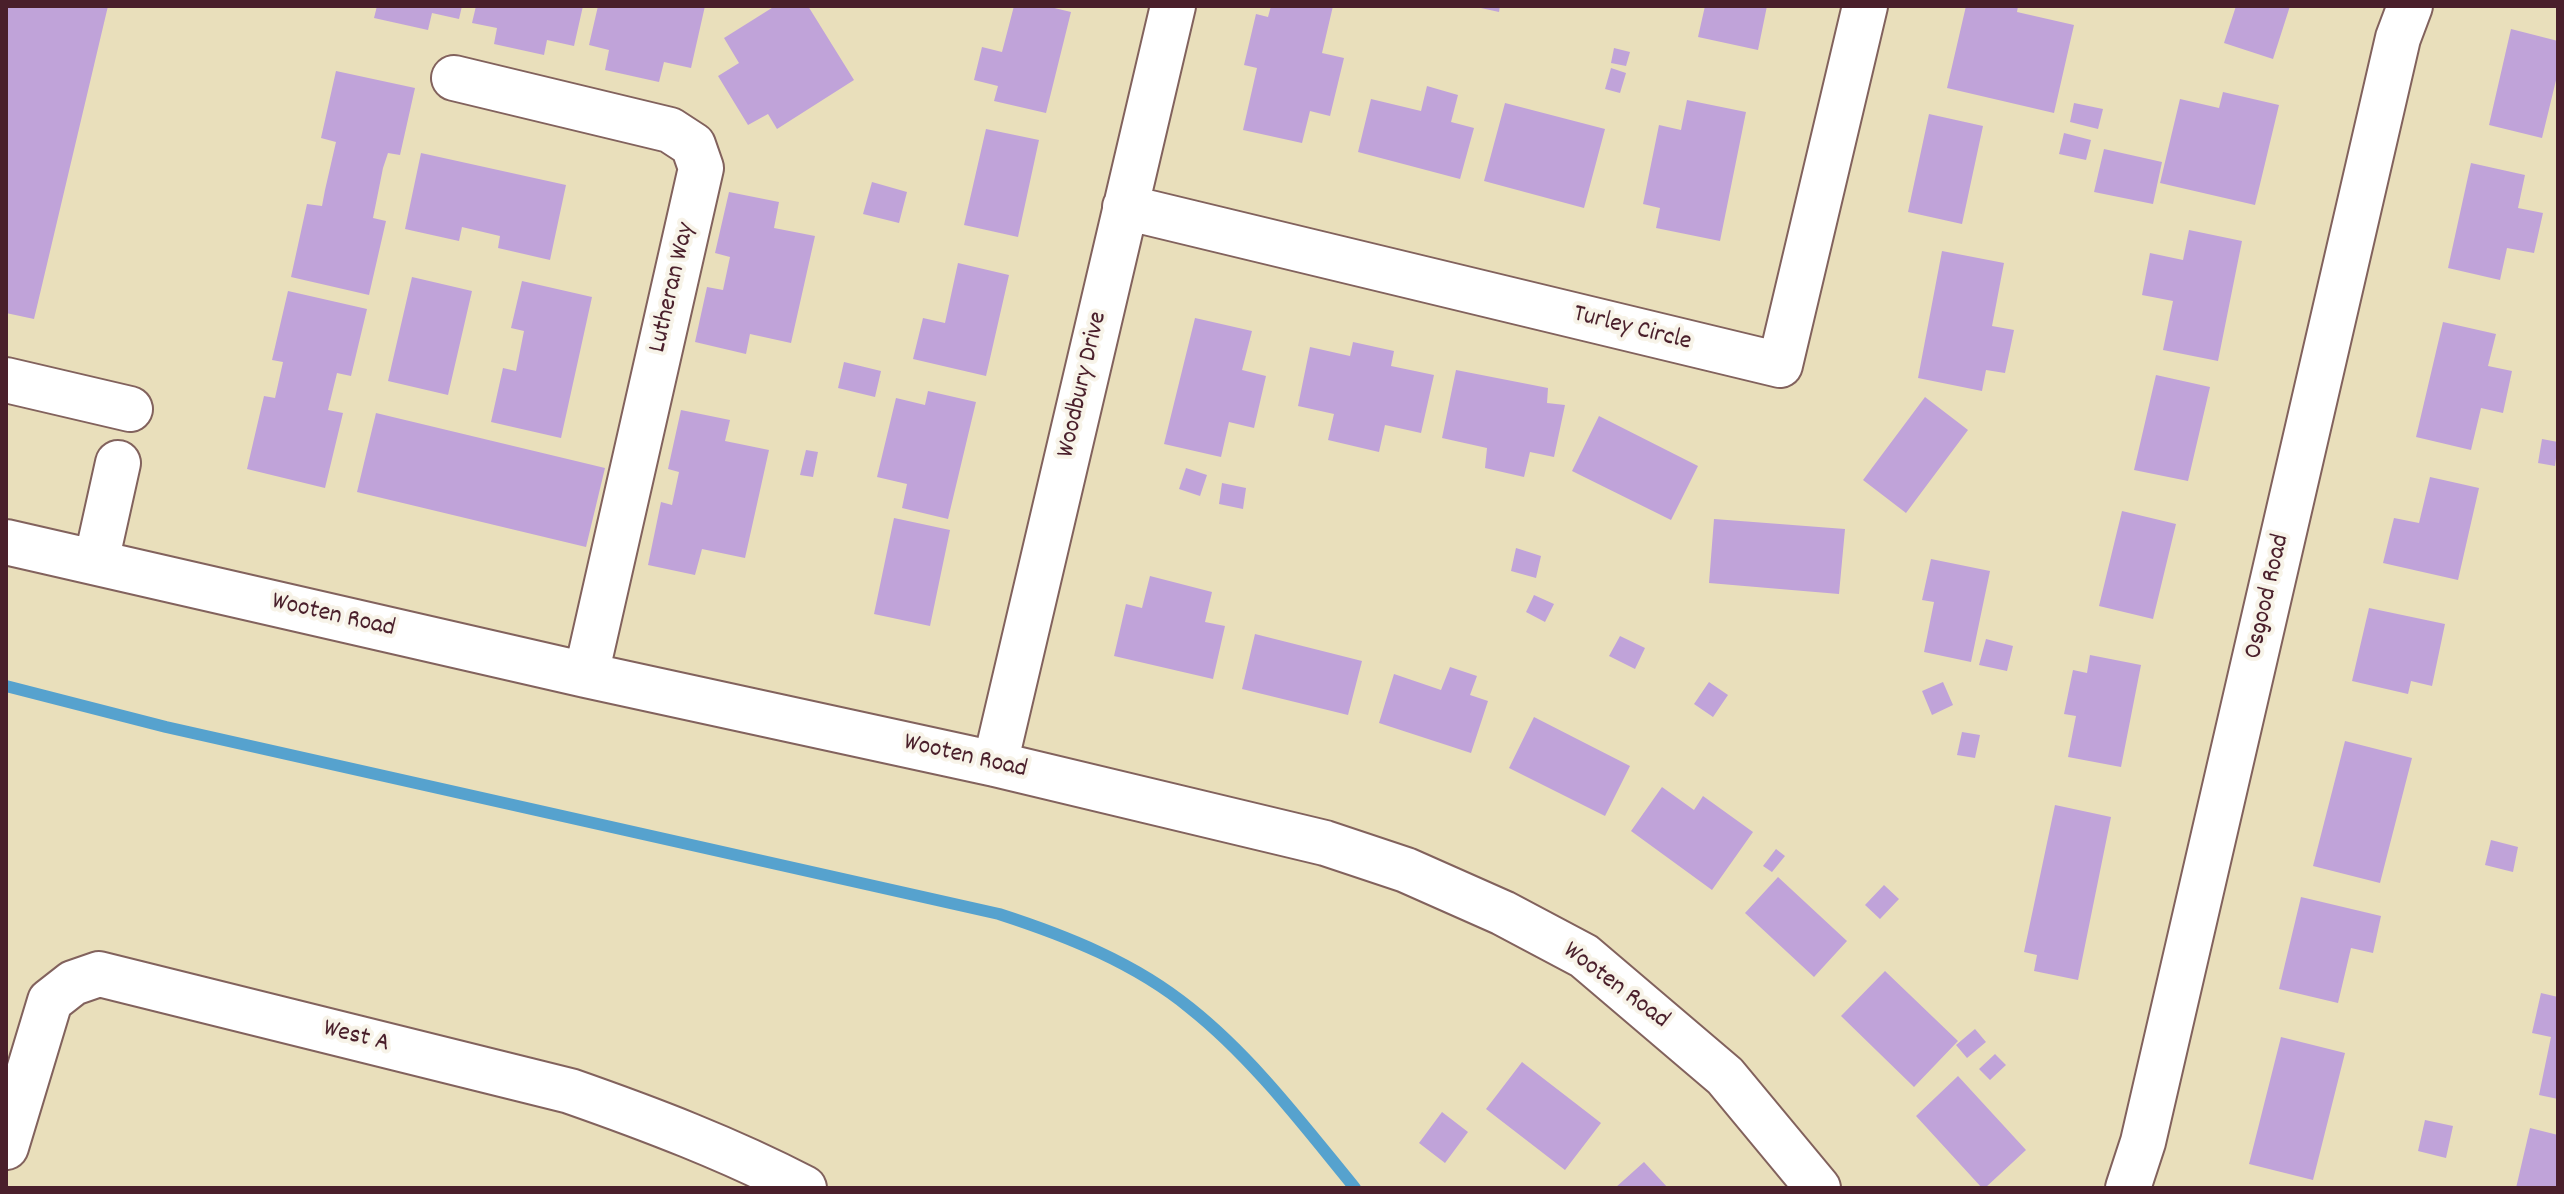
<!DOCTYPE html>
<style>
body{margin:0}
#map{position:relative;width:2564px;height:1194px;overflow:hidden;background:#e9dfbb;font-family:Dekko,sans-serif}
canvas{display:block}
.frame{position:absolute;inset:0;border:8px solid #4a1f2b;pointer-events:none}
</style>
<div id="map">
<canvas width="2564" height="1194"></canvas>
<div class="frame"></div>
</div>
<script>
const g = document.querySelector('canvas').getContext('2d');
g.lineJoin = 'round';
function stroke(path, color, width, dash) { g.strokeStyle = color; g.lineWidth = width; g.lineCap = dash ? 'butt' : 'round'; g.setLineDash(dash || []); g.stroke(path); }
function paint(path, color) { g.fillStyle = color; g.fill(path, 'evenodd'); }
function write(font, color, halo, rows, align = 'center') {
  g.font = font + ' Dekko,sans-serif'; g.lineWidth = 8; g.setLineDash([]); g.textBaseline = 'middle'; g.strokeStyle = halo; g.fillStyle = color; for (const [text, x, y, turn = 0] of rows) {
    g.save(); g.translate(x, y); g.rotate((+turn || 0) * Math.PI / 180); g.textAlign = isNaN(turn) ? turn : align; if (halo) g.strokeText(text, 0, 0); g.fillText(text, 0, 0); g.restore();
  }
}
stroke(new Path2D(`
 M6 686 166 727 999 914C1067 936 1135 963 1190 1008 1253 1058 1304 1126 1355 1188`), '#56a2ce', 12);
paint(new Path2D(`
 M6 6H108L34 319 6 313Z
 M377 6H462L459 19 432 13 428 30 374 18Z
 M476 6H583L574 46 547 40 544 55 494 44 497 28 472 23Z
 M598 6H705L691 68 664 62 659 82 605 70 609 50 589 45Z
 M775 6H808L854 80 777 129 768 114 748 125 718 76 739 63 724 38Z
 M1014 6H1046L1071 12 1046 113 994 101 998 86 974 80 982 47 1002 52Z
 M1271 6H1333L1322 53 1344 58 1330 116 1310 111 1302 143 1243 130 1257 68 1244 65 1256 14 1268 17Z
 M1472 6H1500L1499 12Z
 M1705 6H1767L1758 50 1698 37Z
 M1966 6H2018L2017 12 2074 25 2054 113 1947 88Z
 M2236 6H2290L2273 59 2224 43Z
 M2511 29 2558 41V72L2542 138 2489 125Z
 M1614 48 1630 52 1626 66 1611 63Z
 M1611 68 1626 73 1620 93 1605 89Z
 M336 71 415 88 400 155 388 153 383 168 373 218 386 221 369 295 291 277 307 204 322 206 325 190 336 142 321 138Z
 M1427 86 1458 95 1451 122 1474 128 1460 179 1358 152 1371 99 1421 111Z
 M2223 92 2279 105 2255 205 2160 183 2180 99 2219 108Z
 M1687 100 1746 112 1720 241 1656 228 1660 208 1643 204 1659 125 1681 130Z
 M1505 103 1605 129 1584 208 1484 181Z
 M2074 103 2103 109 2098 129 2070 122Z
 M1929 114 1983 126 1962 224 1908 212Z
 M986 129 1039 140 1018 237 964 225Z
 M2064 133 2091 140 2086 160 2059 154Z
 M2104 149 2162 162 2153 204 2094 192Z
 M421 153 566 185 550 260 498 248 500 236 462 227 459 241 405 229Z
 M2471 163 2525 175 2518 208 2543 213 2534 253 2507 248 2500 280 2448 268Z
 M872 182 907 192 899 223 863 214Z
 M729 192 779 202 774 228 815 236 791 343 750 334 746 354 695 342 707 287 723 290 730 257 715 253Z
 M2189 230 2242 241 2218 361 2163 350 2173 301 2142 295 2150 253 2183 260Z
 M1942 251 2004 263 1992 326 2014 330 2005 373 1986 370 1982 391 1918 378Z
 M958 263 1009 275 986 376 913 359 923 318 945 323Z
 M412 277 472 291 448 395 388 381Z
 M522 281 592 297 561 438 491 422 503 368 516 371 524 331 511 328Z
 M288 291 367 309 351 376 337 373 328 410 343 413 325 488 247 469 264 396 275 398 283 362 272 360Z
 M1195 318 1252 331 1242 370 1266 376 1254 428 1229 422 1221 457 1164 444Z
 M2443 322 2496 334 2488 366 2512 371 2503 413 2481 408 2471 450 2416 437Z
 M1353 342 1394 351 1391 366 1434 375 1421 433 1385 425 1379 452 1328 440 1334 414 1298 406 1310 347 1350 356Z
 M844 362 881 371 875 397 838 388Z
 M1456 370 1548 388 1547 403 1565 405 1554 457 1530 452 1524 477 1485 468 1487 448 1442 438Z
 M2156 375 2210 387 2188 481 2134 470Z
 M928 391 976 402 948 519 902 508 907 484 877 477 896 398 925 405Z
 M1925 397 1968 430 1906 513 1863 480Z
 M681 410 730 420 725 441 769 450 745 558 702 549 695 575 648 565 661 502 672 505 679 472 668 469Z
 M376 413 605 468 586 547 357 492Z
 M1599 416 1698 466 1671 520 1572 471Z
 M2542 439 2558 442 2555 466 2538 463Z
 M806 450 818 452 813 477 800 475Z
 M1186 468 1207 475 1200 496 1179 489Z
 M2430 477 2479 488 2458 580 2383 563 2394 518 2419 523Z
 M1222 483 1246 488 1243 509 1219 504Z
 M2122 511 2176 524 2153 619 2099 606Z
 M894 518 950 530 930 626 874 614Z
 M1714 519 1845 529 1839 594 1709 583Z
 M1516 548 1541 556 1536 578 1511 571Z
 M1931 559 1990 571 1971 662 1924 652 1934 602 1922 600Z
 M1150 576 1212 592 1205 622 1225 626 1213 679 1114 656 1126 604 1142 608Z
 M1534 595 1554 604 1545 622 1526 612Z
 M2369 608 2445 624 2432 686 2411 681 2408 694 2352 681Z
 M1255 634 1362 661 1348 715 1242 689Z
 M1620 636 1645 648 1635 669 1609 656Z
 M1986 639 2013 646 2007 671 1979 665Z
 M2090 655 2141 665 2121 767 2068 757 2076 716 2064 714 2073 670 2087 673Z
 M1450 667 1477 676 1470 695 1488 701 1471 753 1379 723 1394 674 1441 690Z
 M1709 682 1728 695 1713 717 1694 704Z
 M1943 682 1953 705 1932 715 1922 691Z
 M1534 717 1630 766 1605 816 1509 768Z
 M1962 732 1980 735 1975 758 1957 755Z
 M2345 741 2412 758 2380 883 2313 866Z
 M1662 787 1694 810 1703 796 1753 832 1712 890 1631 831Z
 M2055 805 2111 817 2078 980 2034 971 2037 955 2024 952Z
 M2491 840 2518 847 2513 872 2485 865Z
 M1776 849 1785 856 1772 872 1763 866Z
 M1778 877 1847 941 1814 977 1745 913Z
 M1884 885 1899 899 1880 919 1865 905Z
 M2301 897 2381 916 2373 953 2351 948 2338 1003 2279 989Z
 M1885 971 1958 1041 1914 1087 1841 1016Z
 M2541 993 2558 997V1099L2539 1095 2551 1037 2532 1033Z
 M1975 1029 1986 1042 1967 1058 1956 1045Z
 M2281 1037 2345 1053 2313 1180 2249 1164Z
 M1995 1054 2006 1065 1990 1080 1979 1069Z
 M1522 1062 1601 1123 1565 1170 1486 1109Z
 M1958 1076 2026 1150 1985 1188H1982L1916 1116Z
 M1442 1112 1468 1132 1445 1163 1419 1143Z
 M2425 1120 2453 1126 2446 1158 2418 1151Z
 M2530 1128 2558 1135V1188H2516Z
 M1644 1162 1668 1188H1615Z`), '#c0a3d9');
const minor = new Path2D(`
 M454 78 670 130 693 145 701 168 586 675
 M1125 207 1780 365 1865 6
 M6 380 130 409
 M6 542 586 675 995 764 1325 843 1406 870 1503 913 1584 956 1725 1076 1818 1188
 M96 562 118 463
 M995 764 1173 6
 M6 1147 50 1001 73 983 99 974 570 1091C650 1119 729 1149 804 1188
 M2128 1188 2143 1142 2398 38 2410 6`);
stroke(minor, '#82625d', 48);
stroke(minor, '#fff', 44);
write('26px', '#4a1f2b', '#f7f3e8', [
 ["Lutheran Way",674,288,-77],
 ["Turley Circle",1632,330,14],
 ["Woodbury Drive",1084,385,-77],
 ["Osgood Road",2269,597,-77],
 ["Wooten Road",333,617,13],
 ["Wooten Road",965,758,13],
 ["Wooten Road",1615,987,37],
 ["West A",356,1038,14]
]);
</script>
